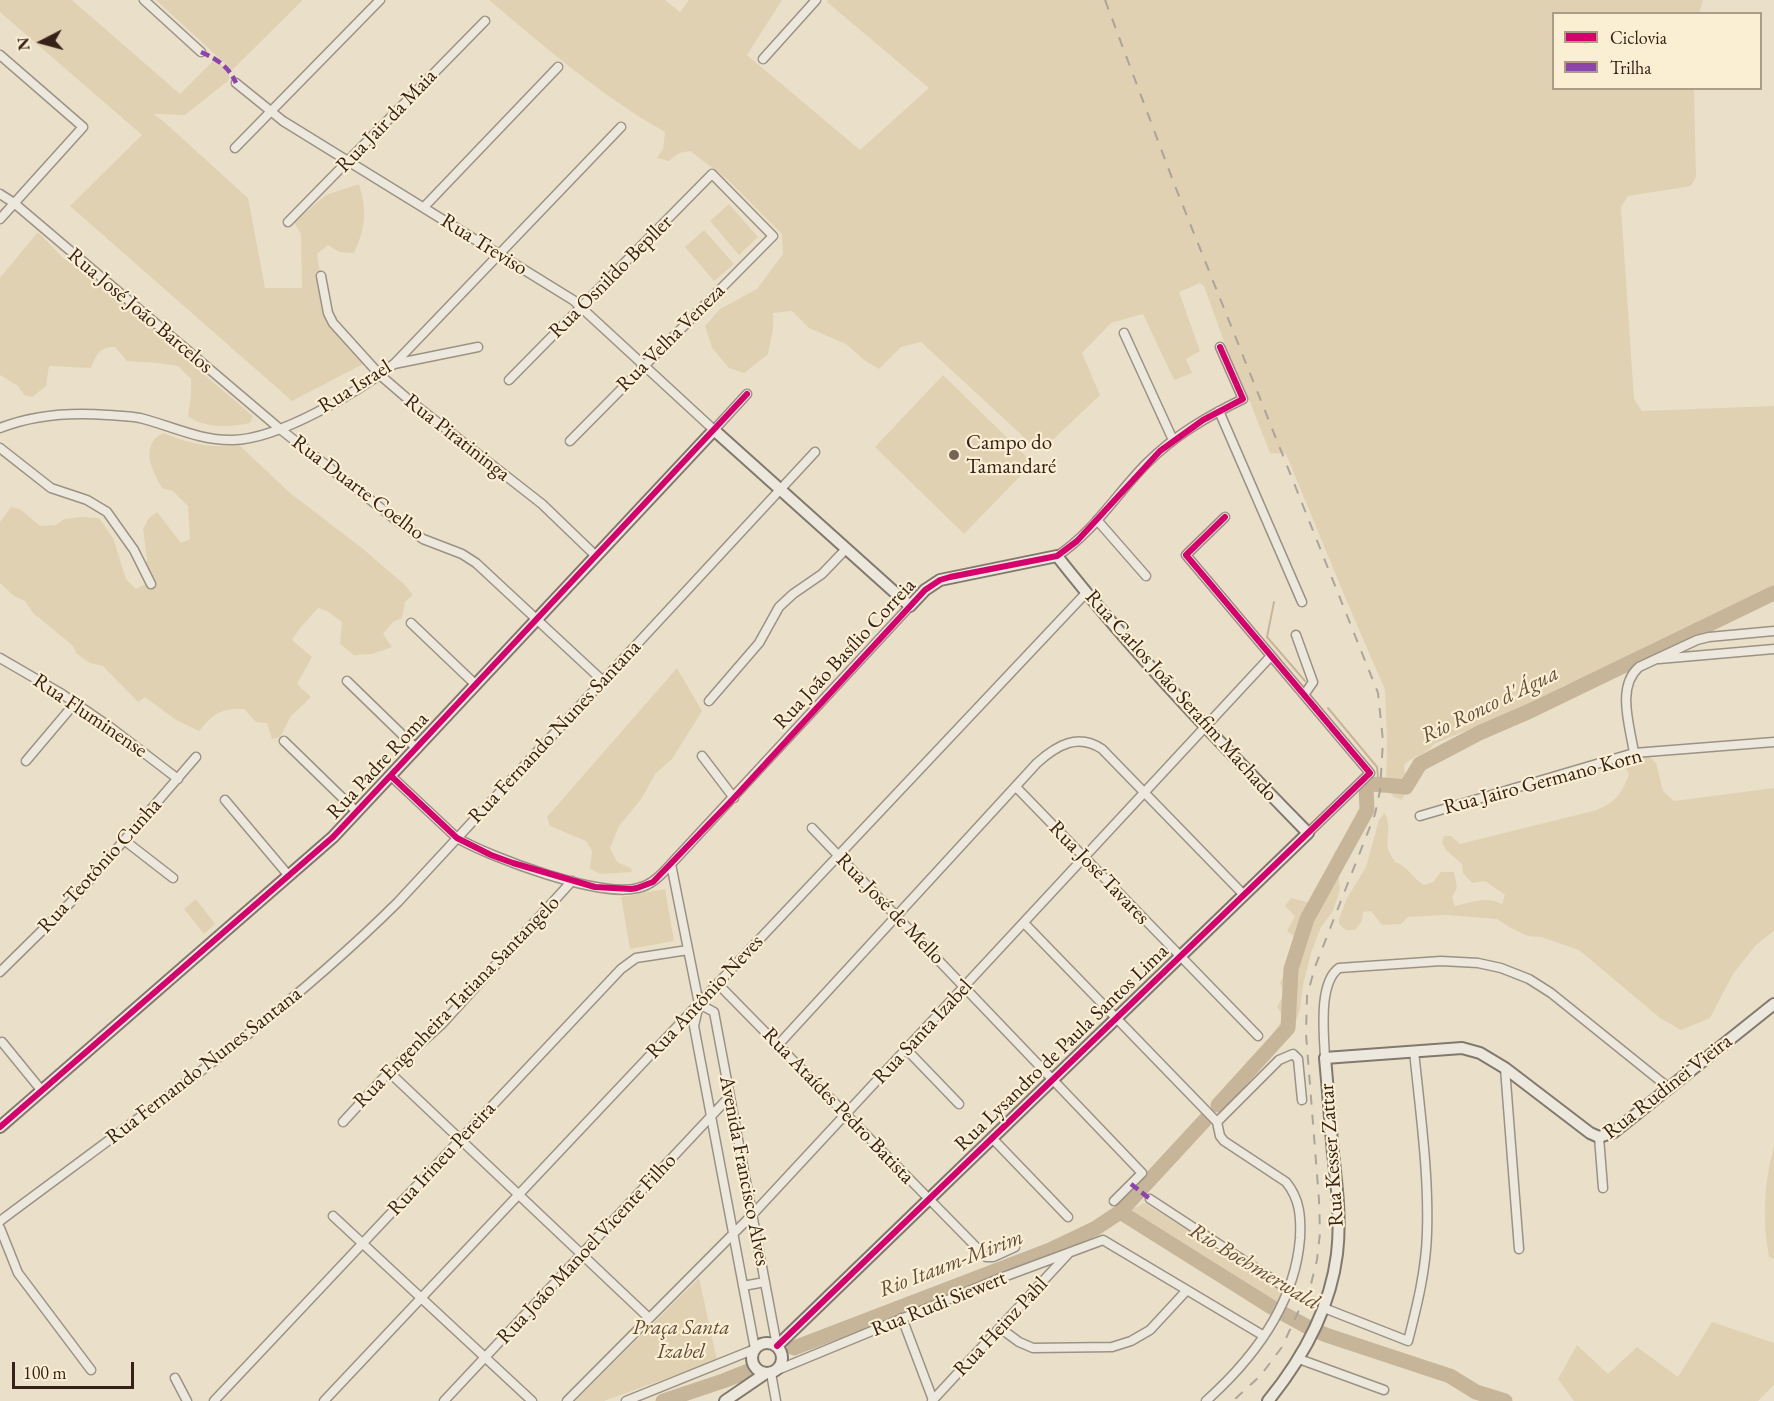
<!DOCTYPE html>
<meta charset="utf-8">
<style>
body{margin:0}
#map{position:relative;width:1774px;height:1401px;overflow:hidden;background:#eae0c9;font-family:"EB Garamond",serif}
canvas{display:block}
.legend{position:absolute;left:1552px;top:12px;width:210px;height:78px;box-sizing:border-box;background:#faeed3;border:2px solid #ab9c88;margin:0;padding:8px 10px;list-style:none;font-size:18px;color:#352117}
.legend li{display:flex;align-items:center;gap:12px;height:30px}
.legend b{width:30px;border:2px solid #ab9c88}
.north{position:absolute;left:12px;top:12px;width:60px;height:60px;-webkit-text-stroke:4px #faeed3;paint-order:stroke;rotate:264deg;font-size:16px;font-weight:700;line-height:24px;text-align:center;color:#352117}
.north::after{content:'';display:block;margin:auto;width:21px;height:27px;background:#352117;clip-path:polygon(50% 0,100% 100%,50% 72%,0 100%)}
.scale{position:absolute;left:12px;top:1362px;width:122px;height:27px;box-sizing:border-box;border:3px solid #352117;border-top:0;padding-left:8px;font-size:18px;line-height:21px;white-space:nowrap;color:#352117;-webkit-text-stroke:4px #faeed3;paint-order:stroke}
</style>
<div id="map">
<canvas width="1774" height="1401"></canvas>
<ul class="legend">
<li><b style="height:8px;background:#d6006c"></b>Ciclovia</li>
<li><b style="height:8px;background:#8e44ad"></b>Trilha</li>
</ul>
<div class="north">N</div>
<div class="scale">100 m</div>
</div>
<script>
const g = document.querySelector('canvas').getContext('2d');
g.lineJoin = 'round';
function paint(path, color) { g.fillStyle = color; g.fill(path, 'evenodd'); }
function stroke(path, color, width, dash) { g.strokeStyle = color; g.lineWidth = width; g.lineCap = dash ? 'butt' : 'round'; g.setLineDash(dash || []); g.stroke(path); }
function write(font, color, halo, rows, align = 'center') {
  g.font = font + ' "EB Garamond",serif'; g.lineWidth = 4.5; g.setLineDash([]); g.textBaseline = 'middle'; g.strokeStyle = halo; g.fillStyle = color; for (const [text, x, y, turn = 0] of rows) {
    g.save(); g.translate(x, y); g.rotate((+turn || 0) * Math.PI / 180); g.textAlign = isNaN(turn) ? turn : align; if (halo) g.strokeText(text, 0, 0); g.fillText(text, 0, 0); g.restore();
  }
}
paint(new Path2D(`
 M0 0H72L180 94 213 61 220 63 229 73V80L185 115 153 114 162 120 248 198 265 288H302L301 234 294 222 326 195 359 184C367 211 366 227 354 253L339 252 328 245 317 254 327 315 367 362 292 401 70 206 142 135 0 12Z
 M156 0H303L231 71 230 68Z
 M489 0H665L680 12 689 0H782L747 55 860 150 929 88 827 2 828 0H1703L1699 13 1554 14V88L1694 89 1696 177 1691 186 1628 196 1621 207 1634 399 1642 411 1774 406V599L1751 609 1738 611 1700 634H1682L1626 663 1563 686 1554 694 1434 744C1426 755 1414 755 1404 765L1406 791 1402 800 1394 797 1386 788 1387 742 1385 690 1345 597 1286 454 1270 453 1248 397 1234 370 1204 286 1200 283 1179 292 1200 351 1186 359 1192 373 1174 380 1143 314 1111 323 1082 353 1100 395 1040 452 921 342 901 347 879 369 864 360 846 344 809 328 792 311 773 313V329L768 354 744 373 729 368 712 348 705 326 720 309 757 289 783 254 782 234 727 179 690 151 679 153 669 161 657 158 663 149 665 132C601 96 545 47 489 0Z
 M729 204 758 237 739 255 710 221Z
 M704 230 734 264 714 281 685 247Z
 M37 233H39L63 258 82 269 164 337 180 354 253 416 250 423C232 427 203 429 188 416L191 396V379L178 366 158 363 127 361 115 347C100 346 96 355 91 368L49 366 46 386 32 397 24 395 18 386 0 375V278Z
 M943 375 1033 463 964 534 875 447Z
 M163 433C187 443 212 449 239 445L290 493 362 548 405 585 413 595 405 602 402 618 393 622 383 634 392 647 372 654 354 655 340 644 342 622 327 611 318 608 300 628 292 640 312 657 297 684 311 697 291 716 280 737 272 739 267 723 256 722 244 709C220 708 214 713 199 731L176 720 145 697 138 702 103 666 90 663 77 654 72 645 33 613 25 601 14 596 0 583V522L11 507 20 509 40 526 56 525 64 519 82 517 99 518 113 538 126 579 136 589 146 584 144 569 147 560 143 529 149 518 157 512 181 543 190 539 188 506 173 491 162 488C152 470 139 446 163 433Z
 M677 668 702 711 672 759 655 774 642 798 619 826 610 848 617 862 631 868 632 872 601 874 590 869 592 851 586 841 550 826 547 817Z
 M1637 757H1650L1656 763 1663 791 1674 801 1774 788V931L1756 945 1733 974 1710 1018 1681 1030 1660 1018 1579 950 1541 937 1528 936 1509 927 1497 919 1445 915 1408 917 1401 924 1382 925 1371 911 1363 912 1362 921 1355 930H1346L1339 924V919L1347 898 1366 867 1379 820 1384 813C1392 822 1386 836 1388 848 1389 853 1393 858 1395 862 1408 866 1412 878 1424 885L1433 882 1441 872H1454L1457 888 1452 897 1455 906C1474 903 1483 895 1502 904L1505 895 1485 881 1472 883 1463 873 1462 864 1446 850 1442 842 1444 836H1451L1460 844 1597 810C1616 801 1622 794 1629 774L1625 766 1626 763Z
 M1341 850 1345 860 1338 873 1340 889 1333 911 1321 927 1311 953 1303 985 1300 1009 1292 1034 1224 1104 1222 1096 1252 1062 1284 1018 1277 1007 1284 993 1280 983 1293 955 1298 939 1287 931 1295 916 1285 906 1291 898 1310 903 1319 892V883L1326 876 1335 851Z
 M665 889 674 941 630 949 621 897Z
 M196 899 215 924 204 934 184 909Z
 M1774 1146V1259L1769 1257C1762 1219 1764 1183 1774 1146Z
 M1144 1203 1279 1286 1281 1295 1271 1313H1266L1135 1227 1131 1210Z
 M699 1278 717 1360 604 1401H575Z
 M1712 1322 1774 1343V1385L1758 1401H1574L1558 1379 1577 1345 1608 1374 1637 1347 1678 1377Z`), '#e0d1b2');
stroke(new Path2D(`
 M1274 602 1267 637 1305 681
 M1328 708 1377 767 1378 777 1372 784`), '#c6b598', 2);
stroke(new Path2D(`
 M1218 1105 1288 1028 1291 969 1307 919 1367 810 1366 787 1372 784 1406 787 1420 764 1479 733 1530 711 1774 593
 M1120 1212 1273 1308 1306 1326 1326 1335 1450 1376 1476 1392 1505 1401
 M794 1348 1050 1250 1096 1228 1120 1212 1206 1119
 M663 1401 723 1381 751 1370`), '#c6b598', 15);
const street = new Path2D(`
 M144 0 201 52
 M0 55 83 127 0 219
 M763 59 816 0
 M236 83 283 121 573 300 714 430 747 394
 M235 148 380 0
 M0 194 14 203 280 429 396 520 423 539 462 554 476 563 603 681
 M424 207 558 67
 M288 222 485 21
 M321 276 328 313 333 323 380 375 409 400 542 504 596 556
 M1124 333 1173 440
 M394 364 478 347
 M509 380 712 174 773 236 570 441
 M1219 411 1302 602
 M0 428C35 414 71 412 108 415 119 416 130 416 140 418 172 426 200 441 233 440 280 439 357 392 394 364L621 127
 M0 448 51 488 87 500 107 512 134 550 151 584
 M1225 517 1186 555 1370 773 1308 833
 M1097 520 1146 576
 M1057 556C1093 533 1117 493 1147 463 1175 435 1208 416 1243 399L1220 347
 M411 623 476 685
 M1296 635 1313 682 1304 695
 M0 658 62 694 110 727 178 779
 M1659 659 1774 649
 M347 681 417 749
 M709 701 759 643 779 607 793 594 822 574 846 549
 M284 741 357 812
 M1634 753C1630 726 1616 687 1639 667L1697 640 1709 637 1774 631
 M702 756 734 798
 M26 761 75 703
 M391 776 457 838C492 858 599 898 638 888 652 885 662 874 671 864L910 606
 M1016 787 1258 1036
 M225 800 289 876
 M1420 816 1634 753 1774 742
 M812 828 1142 1173 1114 1201
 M124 840 173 878
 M1024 923 1217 1122
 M0 972 70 903 196 757
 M718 984 986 1257H993L1015 1247
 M699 1004 714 1012 777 1346
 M2 1042 42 1091
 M778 1045 1037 763C1057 745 1078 733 1102 749L1244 895
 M907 1050 959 1104
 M1325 1058C1324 1034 1318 983 1339 968L1441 961 1478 963 1501 968 1529 979 1551 993 1669 1088
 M1505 1068 1519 1249
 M389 1072 649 1318
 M343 1122 389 1072 441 1025 572 881
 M1217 1122 1279 1060 1293 1054 1298 1059 1302 1100
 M1599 1137 1603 1188
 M993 1139 1068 1217
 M1150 1199 1289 1290
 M333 1216 532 1401
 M0 1221C136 1119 277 1022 398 902L815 452
 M0 1228 18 1273 91 1370
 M743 1286 765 1282
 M1324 1308 1408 1341C1417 1306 1426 1270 1427 1233 1429 1173 1420 1111 1414 1051
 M902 1318 933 1400
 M1000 1328 1019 1342 1033 1348 1112 1347 1131 1341 1150 1330 1187 1290
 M1299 1359 1384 1390
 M775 1371 998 1279 1103 1240 1264 1336
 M771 1373 776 1401
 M175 1378 187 1401
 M214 1401 621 969 636 958 688 950
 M324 1401 1086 593
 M444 1401 730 1096
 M567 1401 752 1215 1271 656
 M626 1401 755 1349 694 1026 699 1004 671 864
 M932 1401 1068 1254
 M1206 1401C1254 1358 1295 1304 1300 1238 1301 1217 1300 1199 1286 1182L1224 1141 1220 1136 1217 1122`);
const secondary = new Path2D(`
 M0 1127 333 837 714 430 910 606 925 590 940 580 1057 556C1134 654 1221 744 1308 833L777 1346
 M752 1358a15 15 0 1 1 30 0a15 15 0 1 1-30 0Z
 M725 1401 766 1373
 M1268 1401C1303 1358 1330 1310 1337 1254 1341 1220 1337 1187 1333 1153 1330 1121 1328 1089 1325 1058L1462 1048 1480 1053 1505 1068 1590 1133 1599 1137 1614 1132 1774 1004`);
stroke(street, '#9b9284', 11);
stroke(secondary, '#81796d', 14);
stroke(street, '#ede8dd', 8);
stroke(secondary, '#ede8dd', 10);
stroke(new Path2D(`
 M1105 0 1175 186 1378 693 1383 741 1380 791 1375 814 1315 967 1307 996 1306 1034 1319 1200 1320 1233 1317 1260 1311 1284 1282 1347 1261 1375 1233 1401`), '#aba49b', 2, [10, 10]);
stroke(new Path2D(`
 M201 52C217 59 229 67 236 83
 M1131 1184 1150 1199`), '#8e44ad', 4.5, [9, 4.5]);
stroke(new Path2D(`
 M391 776 457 838 491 855 513 863 595 887 631 889 637 888 653 882 734 798 925 590 940 580 950 577 1057 556 1077 541 1160 451 1203 420 1243 399 1220 347
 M0 1127 333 837 747 394
 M777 1346 1370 773 1186 555 1225 517`), '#d6006c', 6);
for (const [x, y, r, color] of [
 [954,455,6,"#746455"]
]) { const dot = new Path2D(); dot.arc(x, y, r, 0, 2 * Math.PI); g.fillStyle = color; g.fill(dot); stroke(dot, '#faeed3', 2); }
write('21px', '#352117', '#faeed3', [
 ["Rua Jair da Maia",387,121,-46],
 ["Rua Treviso",484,245,32],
 ["Rua Osnildo Bepller",611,277,-45],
 ["Rua José João Barcelos",140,311,40],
 ["Rua Velha Veneza",671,338,-45],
 ["Rua Israel",355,387,-32],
 ["Rua Piratininga",457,438,38],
 ["Rua Duarte Coelho",358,488,37],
 ["Rua João Basílio Correia",845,654,-47],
 ["Rua Carlos João Serafim Machado",1181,696,48],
 ["Rua Fluminense",90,716,34],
 ["Rua Fernando Nunes Santana",555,732,-47],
 ["Rua Padre Roma",378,766,-47],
 ["Rua Jairo Germano Korn",1543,782,-15],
 ["Rua Teotônio Cunha",100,866,-48],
 ["Rua José Tavares",1099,873,46],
 ["Rua José de Mello",890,909,46],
 ["Rua Antônio Neves",705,997,-47],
 ["Rua Engenheira Tatiana Santangelo",457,1002,-46],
 ["Rua Santa Izabel",923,1032,-47],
 ["Rua Lysandro de Paula Santos Lima",1062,1048,-44],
 ["Rua Fernando Nunes Santana",204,1066,-38],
 ["Rua Rudinei Vieira",1668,1087,-38],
 ["Rua Ataídes Pedro Batista",838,1106,46],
 ["Rua Kesser Zattar",1332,1155,-94],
 ["Rua Irineu Pereira",442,1159,-47],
 ["Avenida Francisco Alves",744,1171,79],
 ["Rua João Manoel Vicente Filho",587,1249,-47],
 ["Rua Rudi Siewert",939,1304,-22],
 ["Rua Heinz Pahl",1001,1327,-47]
]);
write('21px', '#352117', '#faeed3', [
 ["Campo do",966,443],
 ["Tamandaré",966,467]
], 'left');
write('italic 21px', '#5e4a39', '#faeed3', [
 ["Praça Santa",681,1328],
 ["Izabel",681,1352]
]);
write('italic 22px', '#624e3d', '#faeed3', [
 ["Rio Ronco d'Água",1490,705,-26],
 ["Rio Itaum-Mirim",951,1264,-21],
 ["Rio Boehmerwald",1254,1267,31]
]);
</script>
